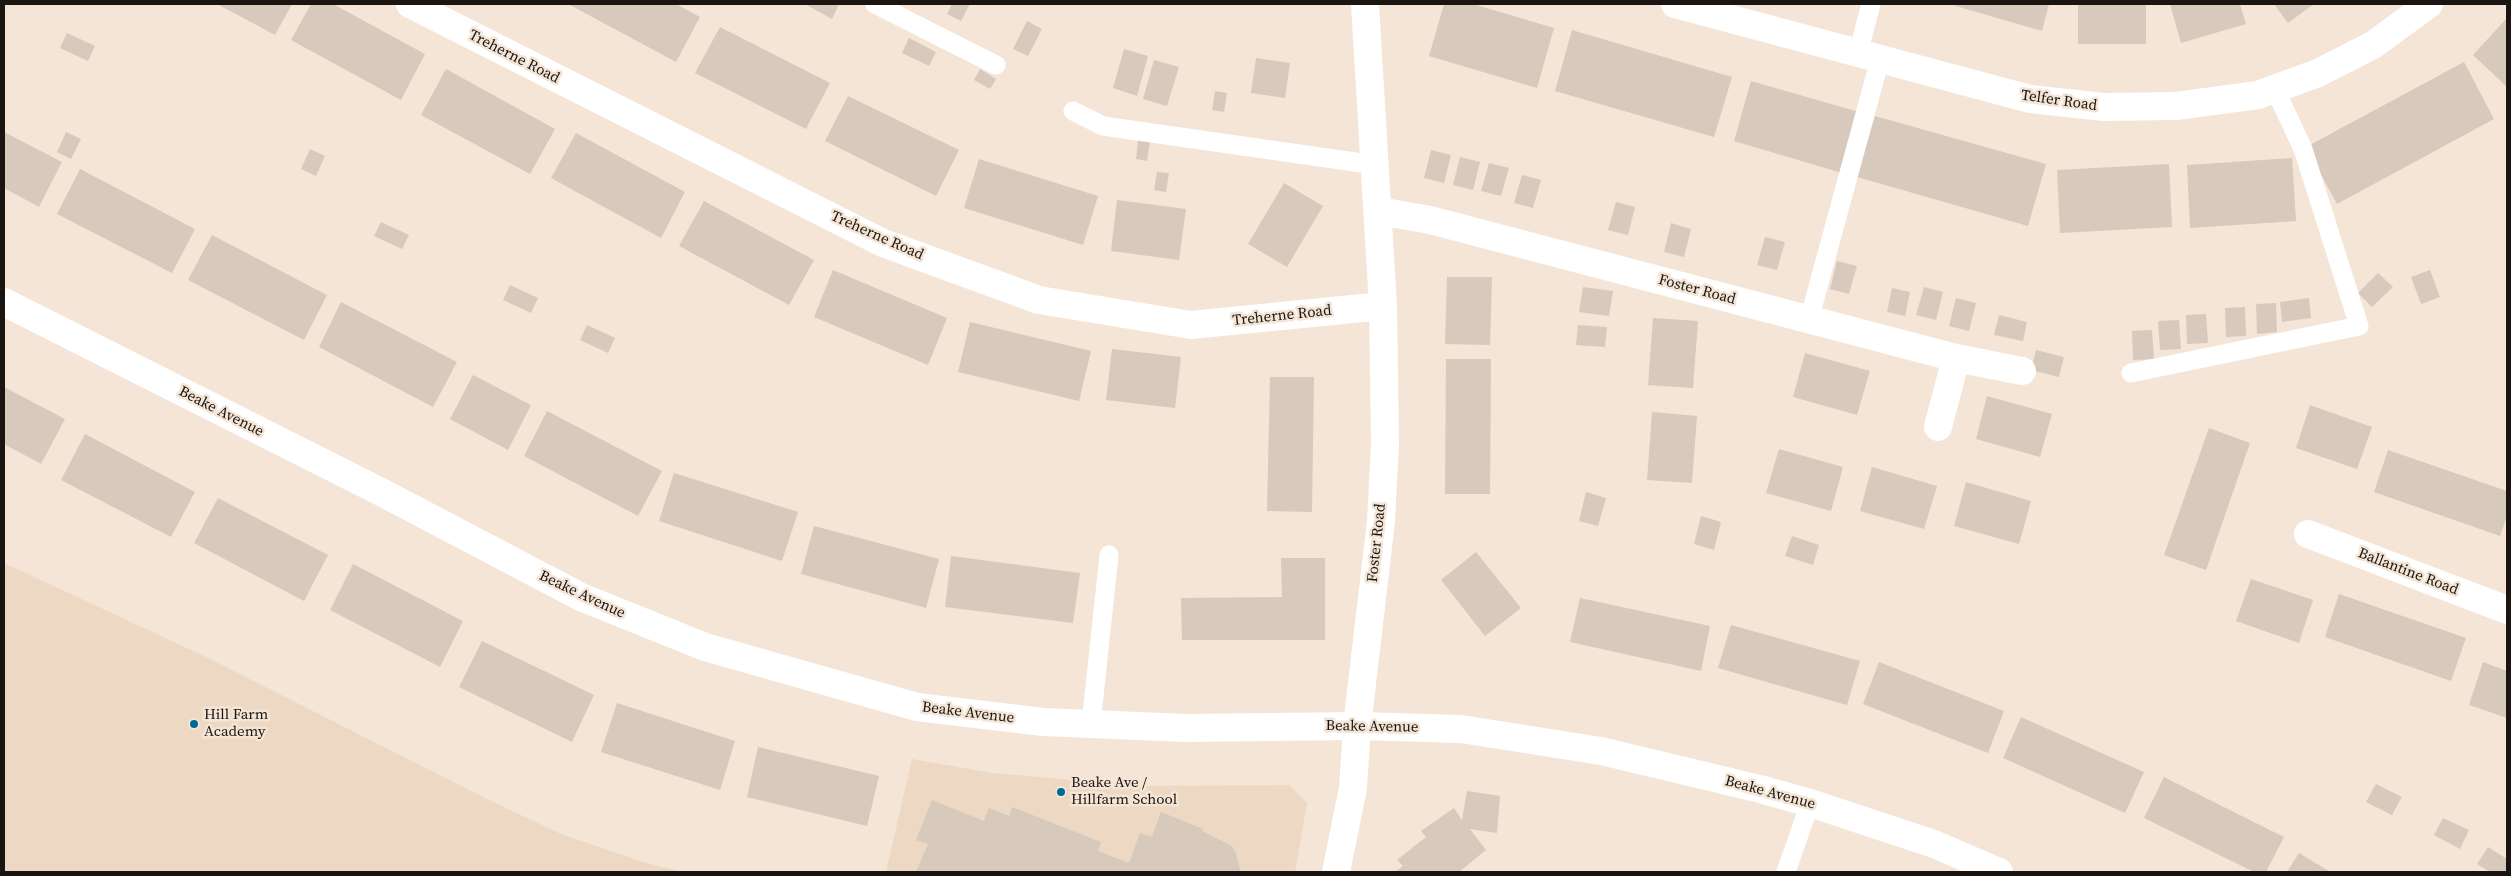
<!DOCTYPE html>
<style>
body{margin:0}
#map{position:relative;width:2511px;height:876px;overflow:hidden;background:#f4e5d7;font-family:"Source Serif 4",serif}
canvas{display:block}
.frame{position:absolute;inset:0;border:5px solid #1a1510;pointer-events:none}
</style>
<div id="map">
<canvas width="2511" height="876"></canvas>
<div class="frame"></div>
</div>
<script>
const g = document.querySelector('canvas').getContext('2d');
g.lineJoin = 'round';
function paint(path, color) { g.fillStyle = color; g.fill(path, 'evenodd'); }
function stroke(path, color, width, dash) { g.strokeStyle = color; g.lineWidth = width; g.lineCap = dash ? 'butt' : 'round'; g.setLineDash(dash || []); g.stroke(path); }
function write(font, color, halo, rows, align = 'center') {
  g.font = font + ' "Source Serif 4",serif'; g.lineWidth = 5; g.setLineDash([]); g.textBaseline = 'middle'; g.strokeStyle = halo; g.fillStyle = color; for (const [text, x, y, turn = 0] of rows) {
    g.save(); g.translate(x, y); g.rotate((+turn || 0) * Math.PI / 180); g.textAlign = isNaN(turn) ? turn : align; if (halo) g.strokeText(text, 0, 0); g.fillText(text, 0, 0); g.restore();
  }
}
paint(new Path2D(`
 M4 563 204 656 487 799 561 834 643 862 682 872H4Z
 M912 759 992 773 1143 786 1290 785 1307 803 1295 872H886Z`), '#edd8c4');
paint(new Path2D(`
 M217 4H292L275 35Z
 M311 4H333L425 54 401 100 291 40Z
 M568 4H676L700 17 676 62Z
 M805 4H839L832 19Z
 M952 4H970L961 21 947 14Z
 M1444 4H1473L1554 28 1537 88 1429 56Z
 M1949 4H2049L2042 31Z
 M2078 4H2146V44H2078Z
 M2170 4H2240L2246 24 2181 43Z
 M2274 4H2314L2288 23Z
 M2507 18V87L2473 55Z
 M1027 21 1042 29 1028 56 1013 49Z
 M720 27 830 83 806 129 695 73Z
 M1572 30 1732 77 1714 137 1555 91Z
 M67 33 95 46 88 61 60 48Z
 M909 38 936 52 929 66 902 53Z
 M1124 49 1148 56 1137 96 1113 88Z
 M1256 58 1290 63 1285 98 1251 93Z
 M1154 60 1179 67 1167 106 1143 99Z
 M2464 62 2494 119 2337 204 2306 147Z
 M446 69 555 129 530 174 421 115Z
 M980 69 996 79 990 89 974 80Z
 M1751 81 1859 112 1842 173 1734 141Z
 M1215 91 1227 93 1224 112 1212 110Z
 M848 96 959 150 936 196 825 141Z
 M1875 116 2046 164 2028 226 1857 177Z
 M4 132 62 162 39 207 4 188Z
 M66 132 81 139 71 159 57 152Z
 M576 133 685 192 661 238 551 178Z
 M1138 140 1150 141 1147 161 1136 159Z
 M310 149 325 156 316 176 301 169Z
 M1431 150 1451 155 1444 183 1424 178Z
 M1460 157 1480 162 1473 190 1453 185Z
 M2292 158 2296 221 2190 228 2187 165Z
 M979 159 1098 196 1083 245 964 208Z
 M1489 163 1509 168 1501 196 1481 191Z
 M2169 164 2172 227 2060 233 2057 170Z
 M80 169 195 229 172 273 57 214Z
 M1157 172 1169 173 1166 192 1154 190Z
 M1522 175 1541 180 1533 208 1514 203Z
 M1284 183 1323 206 1287 267 1248 244Z
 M1117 200 1186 209 1179 260 1111 251Z
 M704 201 814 260 789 305 679 246Z
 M1616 202 1635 207 1628 235 1608 230Z
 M381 222 409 235 402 249 374 236Z
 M1671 223 1691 229 1684 257 1664 252Z
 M212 235 327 295 304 340 188 280Z
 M1765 237 1785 242 1777 270 1757 265Z
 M1837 261 1857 266 1849 294 1830 289Z
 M833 270 947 318 928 365 814 317Z
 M2430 270 2440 297 2421 304 2411 277Z
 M2378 273 2393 287 2372 307 2358 293Z
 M1447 277H1492L1490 345 1445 344Z
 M510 285 538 298 531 313 503 300Z
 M1583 287 1613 291 1609 316 1579 312Z
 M1924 287 1943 292 1936 320 1916 315Z
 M1892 288 1910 292 1905 316 1887 312Z
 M1956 298 1976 303 1969 331 1949 326Z
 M2309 298 2311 318 2282 322 2280 302Z
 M341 302 457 362 433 407 319 347Z
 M2276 303 2277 332 2257 334 2256 304Z
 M2245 307 2246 336 2226 337 2225 308Z
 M2206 314 2208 343 2187 344 2186 315Z
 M1999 315 2027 322 2023 341 1994 335Z
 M1653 318 1698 321 1693 388 1648 385Z
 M2179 320 2181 349 2160 350 2158 321Z
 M970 322 1091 351 1079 401 958 372Z
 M587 325 615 338 608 353 580 340Z
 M1578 325 1607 327 1605 347 1576 345Z
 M2152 330 2154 359 2133 360 2132 331Z
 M1112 349 1181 357 1175 408 1106 400Z
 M2036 350 2064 357 2059 377 2031 370Z
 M1805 353 1870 371 1857 415 1793 397Z
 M1446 359H1491L1490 494H1445Z
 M473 375 531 405 508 450 450 419Z
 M1270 377H1314L1312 512 1267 511Z
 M4 387 65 419 41 464 4 444Z
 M1987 396 2052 414 2040 457 1976 439Z
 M2310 405 2372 427 2357 469 2296 448Z
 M547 411 662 471 638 516 524 456Z
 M1652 412 1697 416 1692 483 1647 480Z
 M2209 428 2250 443 2206 570 2164 555Z
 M85 434 195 492 171 537 61 480Z
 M1779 449 1843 467 1831 511 1766 493Z
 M2388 450 2507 491V515L2500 536 2374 492Z
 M1872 467 1937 486 1924 529 1860 511Z
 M674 473 798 512 782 561 659 521Z
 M1966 482 2031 501 2019 544 1954 526Z
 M1586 492 1606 498 1598 526 1579 521Z
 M218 498 328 555 304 601 194 543Z
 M1701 516 1721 522 1714 550 1694 544Z
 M814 526 939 559 926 608 801 574Z
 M1792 536 1819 545 1813 565 1785 556Z
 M1476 552 1521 608 1485 636 1441 580Z
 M951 556 1080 573 1073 623 945 607Z
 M1281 558H1325V640H1182L1181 598 1282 597Z
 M353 564 463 621 440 667 330 610Z
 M2251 579 2313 600 2299 643 2236 621Z
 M2339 594 2466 638 2451 681 2325 637Z
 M1580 598 1710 626 1701 671 1570 642Z
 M1731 625 1860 661 1847 705 1718 668Z
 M482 641 594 695 572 742 459 687Z
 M1879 662 2004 711 1988 753 1863 704Z
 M2483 662 2507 671V718L2469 705Z
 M617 703 735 741 720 790 601 752Z
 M2021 717 2144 772 2125 813 2003 758Z
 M758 747 879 776 867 826 747 797Z
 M2164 777 2284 837 2266 872H2254L2144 818Z
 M2376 784 2402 797 2392 815 2366 802Z
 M1467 791 1500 796 1497 833 1470 829 1486 850 1459 872H1395L1403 866 1397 860 1426 837 1421 831 1454 808 1462 820Z
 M932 800 984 821 989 808 1009 816 1012 807 1101 842 1098 851 1129 863 1140 833 1152 837 1161 812 1203 829 1202 831 1232 846 1236 853 1240 870 1239 872H916L928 844 916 840Z
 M2443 818 2469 830 2460 849 2434 835Z
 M2488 847 2507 859 2506 872H2490L2477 864Z
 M2299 853 2327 870 2330 872H2287Z`), '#d7c9bb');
stroke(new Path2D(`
 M875 4 996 65
 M1858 53 1871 4
 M1073 111 1103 126 1376 165
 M1809 320 1880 59
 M2131 373 2359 326 2303 149 2275 89
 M1091 724 1109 555
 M1786 872 1810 803`), '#fff', 19);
stroke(new Path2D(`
 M410 4 883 243 1039 300 1191 325 1383 306
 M1675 4 2030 99 2104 107 2176 106 2258 95 2318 73 2373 45 2429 4
 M1379 211 1430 220 1956 358 2022 371
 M1938 427 1956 358
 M2308 534 2507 610
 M1336 872 1353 788 1357 726 1381 521 1385 443 1383 306 1365 4`), '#fff', 28);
stroke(new Path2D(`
 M4 302 383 493 581 597 705 647 917 707 1043 722 1185 728 1357 726 1461 729 1601 751 1760 789 1810 803 1934 844 1999 872`), '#fff', 28);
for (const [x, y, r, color] of [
 [194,724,5,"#006695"],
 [1061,792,5,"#006695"]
]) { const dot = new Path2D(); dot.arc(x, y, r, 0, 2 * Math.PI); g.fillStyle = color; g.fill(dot); stroke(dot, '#f4e5d7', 2); }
write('15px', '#1a1510', '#f4e5d7', [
 ["Treherne Road",514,57,27],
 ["Telfer Road",2059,101,8],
 ["Treherne Road",877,236,24],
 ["Foster Road",1697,290,15],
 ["Treherne Road",1282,316,-6],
 ["Beake Avenue",221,412,27],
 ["Foster Road",1377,543,-84],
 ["Ballantine Road",2408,572,21],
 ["Beake Avenue",582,595,25],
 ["Beake Avenue",968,713,7],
 ["Beake Avenue",1372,727,1],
 ["Beake Avenue",1770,793,15]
]);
write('15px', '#1a1510', '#f4e5d7', [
 ["Hill Farm",204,715],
 ["Academy",204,732],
 ["Beake Ave /",1071,783],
 ["Hillfarm School",1071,800]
], 'left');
</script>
